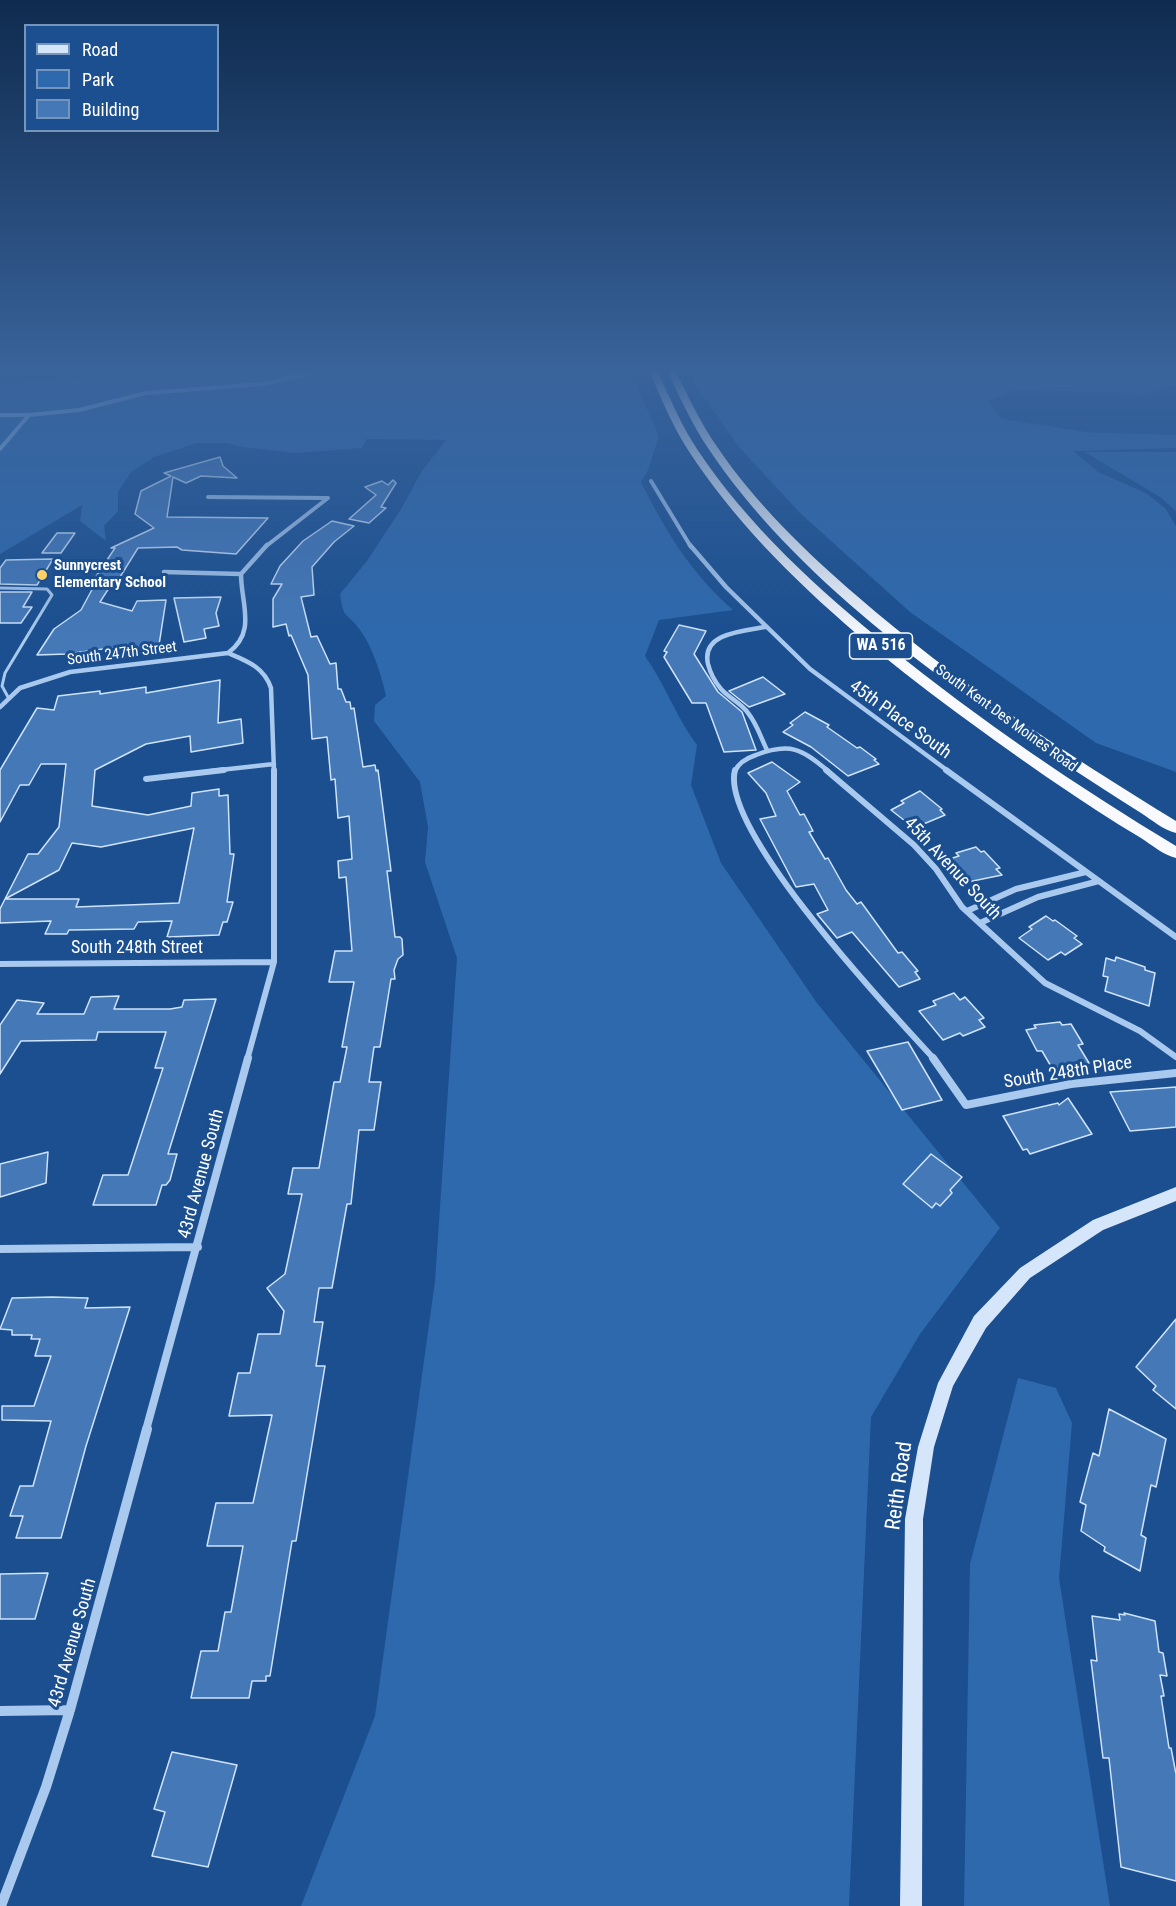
<!DOCTYPE html>
<style>
body{margin:0}
#map{position:relative;width:1176px;height:1906px;overflow:hidden;background:#1b4f8f;font-family:"Roboto Condensed",sans-serif}
canvas{display:block}
.legend{position:absolute;left:24px;top:24px;width:195px;height:108px;box-sizing:border-box;background:#1b4f8f;border:2px solid #7695bc;margin:0;padding:8px 10px;list-style:none;font-size:18px;color:#fff}
.legend li{display:flex;align-items:center;gap:12px;height:30px}
.legend b{width:30px;border:2px solid #7695bc}
</style>
<div id="map">
<canvas width="1176" height="1906"></canvas>
<ul class="legend">
<li><b style="height:8px;background:#d6e6fa"></b>Road</li>
<li><b style="height:16px;background:#2e69ad"></b>Park</li>
<li><b style="height:16px;background:#4478b7"></b>Building</li>
</ul>
</div>
<script>
const g = document.querySelector('canvas').getContext('2d');
g.lineJoin = 'round';
function paint(path, color) { g.fillStyle = color; g.fill(path, 'evenodd'); }
function stroke(path, color, width, dash) { g.strokeStyle = color; g.lineWidth = width; g.lineCap = dash ? 'butt' : 'round'; g.setLineDash(dash || []); g.stroke(path); }
function write(font, color, halo, rows, align = 'center') {
  g.font = font + ' "Roboto Condensed",sans-serif'; g.lineWidth = 6; g.setLineDash([]); g.textBaseline = 'middle'; g.strokeStyle = halo; g.fillStyle = color; for (const [text, x, y, turn = 0] of rows) {
    g.save(); g.translate(x, y); g.rotate((+turn || 0) * Math.PI / 180); g.textAlign = isNaN(turn) ? turn : align; if (halo) g.strokeText(text, 0, 0); g.fillText(text, 0, 0); g.restore();
  }
}
paint(new Path2D(`
 M129 372H630L659 436 648 470 641 482C666 532 691 573 733 610L659 620 645 656C665 684 676 717 697 745L691 785 721 863 817 1003 1000 1228 920 1334 871 1417 849 1906H301L375 1716 435 1281 457 958 425 862 428 827 420 782 374 721 375 705 386 696C381 674 373 648 360 630 346 610 344 622 340 594L367 561 401 509 422 471 446 440 367 439 362 448 296 453 242 447 227 443H197L154 457 131 472 118 492V511L104 526 106 541 80 521 82 505 0 554V382L70 380Z
 M690 372H1176V385L1147 394 1014 390 988 401 1002 419 1086 432 1176 435V448L1073 451 1098 472 1146 493 1165 508 1176 526V772L1096 743 910 612 800 513 739 447 695 384Z
 M1085 452H1176V511L1160 497Z
 M1018 1378 1056 1388 1072 1423 1059 1578 1110 1906H964L970 1564Z`), '#2e69ad');
stroke(new Path2D(`
 M0 415H29L79 410 146 393 262 384 317 372
 M0 449 29 415`), '#9cc4f0', 4);
const building = new Path2D(`
 M220 457 223 466 237 478 201 476 186 483 173 477 167 517 268 518 236 554 182 550 177 547 138 548 120 577H116L100 602 132 611 137 601 166 600 159 645 132 648V645L67 654 37 655 54 629 81 610 95 584H91L115 548H111L154 528 135 514 141 491 171 476 164 473Z
 M393 480 396 483 381 507 386 508 369 523 349 519 376 495 365 487 382 481 388 485Z
 M332 521 354 526 334 542 312 567 314 595 301 597 311 637 317 636 330 664 336 663 338 689H341L346 702H350L351 709 354 708 363 767 375 765 376 771 378 770 391 871H387L395 937H400L402 939 403 955 398 959 394 970 395 979H391L380 1047H374L369 1082H381L374 1130H359L351 1204H347L332 1288H319L314 1322H323L316 1366H325L296 1541H292L270 1676H266V1681H252L249 1698H191L201 1651H218L225 1612H231L243 1546H207L216 1503H253L272 1415 229 1416 238 1373H250L258 1334H280L284 1311 267 1288 285 1274 302 1194H288L293 1168H319L334 1082H340L347 1047H342L354 982H329L335 951H352L346 877 339 878 338 861 352 859 349 816 338 818 335 779 331 780 327 737 312 739 308 675 291 635 289 636 286 624 273 627V599L282 584H271L280 566 303 541Z
 M57 533H75L61 553H42Z
 M53 559 37 585 0 584V568L6 560Z
 M0 592H32L23 607H32L21 623H0Z
 M221 597 216 613 219 626 204 629 206 638 184 642 174 598Z
 M679 625 706 631 694 654 718 692 742 712 756 750 724 752 706 703H692L664 657 667 652 664 651Z
 M763 677 785 694 749 707 729 691Z
 M220 680 218 723 241 719 243 743 191 752 190 736 146 744 95 770 92 806 148 815 191 806 192 793 219 789V796L228 795 230 854H234L227 902H233L227 922H223L219 935 167 937 172 921 138 922 134 929 69 930 67 934H45L51 921 0 923V909L5 899H79L76 907 179 903 194 828 101 847 72 843 59 870 5 899 28 854H38L59 827 66 764H41L29 785H20L0 822V770L37 708 54 710 58 696 100 691V694L146 687V693Z
 M805 712 829 725 827 727 857 748 860 747 876 759 874 760 879 764 848 776 811 747 783 732 793 725 790 723Z
 M772 762 800 782 787 791 800 815 804 814 813 831 809 832 825 859 828 858 846 890 857 904 861 902 898 953 902 952 918 971 915 972 920 979 899 987 852 932 837 938 817 914 828 910 814 884 796 887 760 819 776 816 766 793 748 773Z
 M920 791 942 809 940 810 945 815 914 828 891 810 904 803 901 801Z
 M976 847 981 852 984 851 1000 868 996 869 1002 875 963 883 943 861 959 856 956 853Z
 M1046 916 1053 921 1055 920 1077 936 1074 938 1082 944 1065 955 1061 952 1048 960 1019 938 1032 929 1029 927Z
 M1116 957 1145 967V970L1155 973 1149 1006 1105 991 1108 977 1103 976 1106 958 1115 961Z
 M954 993 960 1000 965 997 984 1018 979 1020 985 1027 963 1036 960 1033 943 1040 919 1011 936 1005 933 1001Z
 M119 996 114 1009H170L182 1007 184 1000 216 999 168 1154H177L170 1180 166 1185H162L156 1205H93L103 1175H128L163 1068H155L166 1032H98L96 1040 21 1041 0 1074V1025L17 1000 44 1003 37 1014H84L91 997Z
 M1060 1022 1062 1025 1071 1024 1083 1044 1078 1045 1089 1063 1052 1068 1042 1051H1037L1026 1030 1036 1028 1034 1025Z
 M908 1042 942 1100 902 1110 867 1051Z
 M1176 1087V1127L1130 1131 1110 1092Z
 M1068 1098 1092 1134 1030 1154 1027 1149 1023 1150 1003 1116 1058 1103 1059 1105Z
 M48 1152 46 1183 0 1197V1164Z
 M931 1154 962 1177 950 1190 952 1193 940 1206 936 1203 932 1208 903 1184Z
 M52 1297 88 1298 85 1308 130 1307 86 1446 61 1538H16L23 1516H10L20 1486H33L51 1421 2 1420V1406H34L51 1356H35L40 1339H31L32 1335H12V1330L0 1329 12 1298Z
 M1176 1319V1409L1153 1390 1156 1386 1136 1367Z
 M1109 1409 1166 1439 1156 1487 1151 1485 1141 1535 1146 1538 1140 1571 1104 1551 1105 1547 1081 1531 1086 1505 1080 1502 1093 1453 1099 1456Z
 M48 1573 35 1619H0V1574Z
 M1124 1613 1155 1621 1159 1652 1163 1653 1167 1676 1160 1675 1164 1696H1161L1169 1748H1171L1176 1774V1881L1121 1867 1109 1758H1103L1091 1660 1097 1661 1092 1616 1120 1620 1119 1614 1125 1615Z
 M172 1752 237 1765 208 1867 152 1856 165 1812 154 1809Z`);
paint(building, '#4478b7');
stroke(building, '#cfe3fa', 1.5);
stroke(new Path2D(`
 M0 588 47 589 52 595 5 673 2 686 8 697`), '#a9c9ee', 3);
stroke(new Path2D(`
 M651 481 691 547
 M208 497 327 498
 M265 547 328 498`), '#a9c9ee', 4);
stroke(new Path2D(`
 M690 545 726 587 810 669 948 771
 M164 572 241 574
 M765 627C743 631 701 633 708 664 710 672 715 682 721 689 729 698 741 703 748 713 757 724 761 738 767 750
 M228 653C247 661 264 667 271 688L274 771
 M0 707 20 688 70 672 228 653C257 632 241 604 241 574L267 545
 M211 771 274 764
 M735 771C739 762 747 758 756 755 790 742 802 749 828 771`), '#a9c9ee', 4.5);
stroke(new Path2D(`
 M735 770C719 830 893 1014 935 1060
 M826 770 914 845 936 869 962 907 1045 983 1140 1031 1176 1057
 M946 770 1176 937
 M146 779 224 770
 M967 911 1016 889 1086 872
 M980 923 1038 897 1099 881
 M0 964 274 962
 M247 1060 274 962V770`), '#a9c9ee', 6);
stroke(new Path2D(`
 M933 1058 966 1105 1071 1084 1176 1073
 M0 1249 198 1247
 M146 1430 248 1058`), '#a9c9ee', 8);
stroke(new Path2D(`
 M0 1711 70 1710
 M1 1906 46 1787 70 1710 147 1429`), '#a9c9ee', 10);
paint(new Path2D(`
 M1176 1187V1201L1103 1230 1030 1278 986 1328 953 1386 934 1447 923 1519 922 1906H900L905 1519 918 1447 938 1383 974 1316 1020 1268 1093 1220Z`), '#d6e6fa');
paint(new Path2D(`
 M650 372H658C670 398 681 425 697 449 748 526 818 589 889 647 980 720 1076 786 1176 846V858C1163 855 1152 845 1141 838 1112 821 1084 802 1057 784 926 693 775 584 688 450 672 425 661 398 650 372Z
 M668 372H676C689 398 701 424 718 448 756 504 806 552 857 596 956 682 1065 753 1176 821V833C1163 830 1152 820 1141 813 1116 797 1092 782 1068 766 940 681 794 577 708 448 692 424 680 398 668 372Z`), '#f8faff');
const sky = g.createLinearGradient(0, 0, 0, 639);
sky.addColorStop(0, '#0f2b4f');
sky.addColorStop(0.58, '#39639b');
sky.addColorStop(1, '#39639b00');
g.fillStyle = sky;
g.fillRect(0, 0, 1176, 639);
for (const [x, y, r, color] of [
 [42,575,6,"#ffd166"]
]) { const dot = new Path2D(); dot.arc(x, y, r, 0, 2 * Math.PI); g.fillStyle = color; g.fill(dot); stroke(dot, '#1b4f8f', 2); }
write('bold 15px', '#fff', '#1b4f8f', [
 ["Sunnycrest",54,566],
 ["Elementary School",54,583]
], 'left');
write('15px', '#fff', '#1b4f8f', [
 ["South 247th Street",122,654,-7],
 ["South Kent Des Moines Road",1006,719,36]
]);
for (const [x, y, w] of [
 [881,646,63]
]) { const box = new Path2D(); box.roundRect(x - w / 2, y - 13, w, 26, 4.5); g.fillStyle = '#1b4f8f'; g.fill(box); stroke(box, '#fff', 1.5); }
write('bold 16px', '#fff', null, [
 ["WA 516",881,646]
]);
write('18px', '#fff', '#1b4f8f', [
 ["45th Place South",900,720,36],
 ["45th Avenue South",952,869,47],
 ["South 248th Street",137,948],
 ["South 248th Place",1068,1073,-9],
 ["43rd Avenue South",202,1174,-75],
 ["43rd Avenue South",73,1643,-74]
]);
write('21px', '#fff', '#1b4f8f', [
 ["Reith Road",900,1486,-82]
]);
</script>
